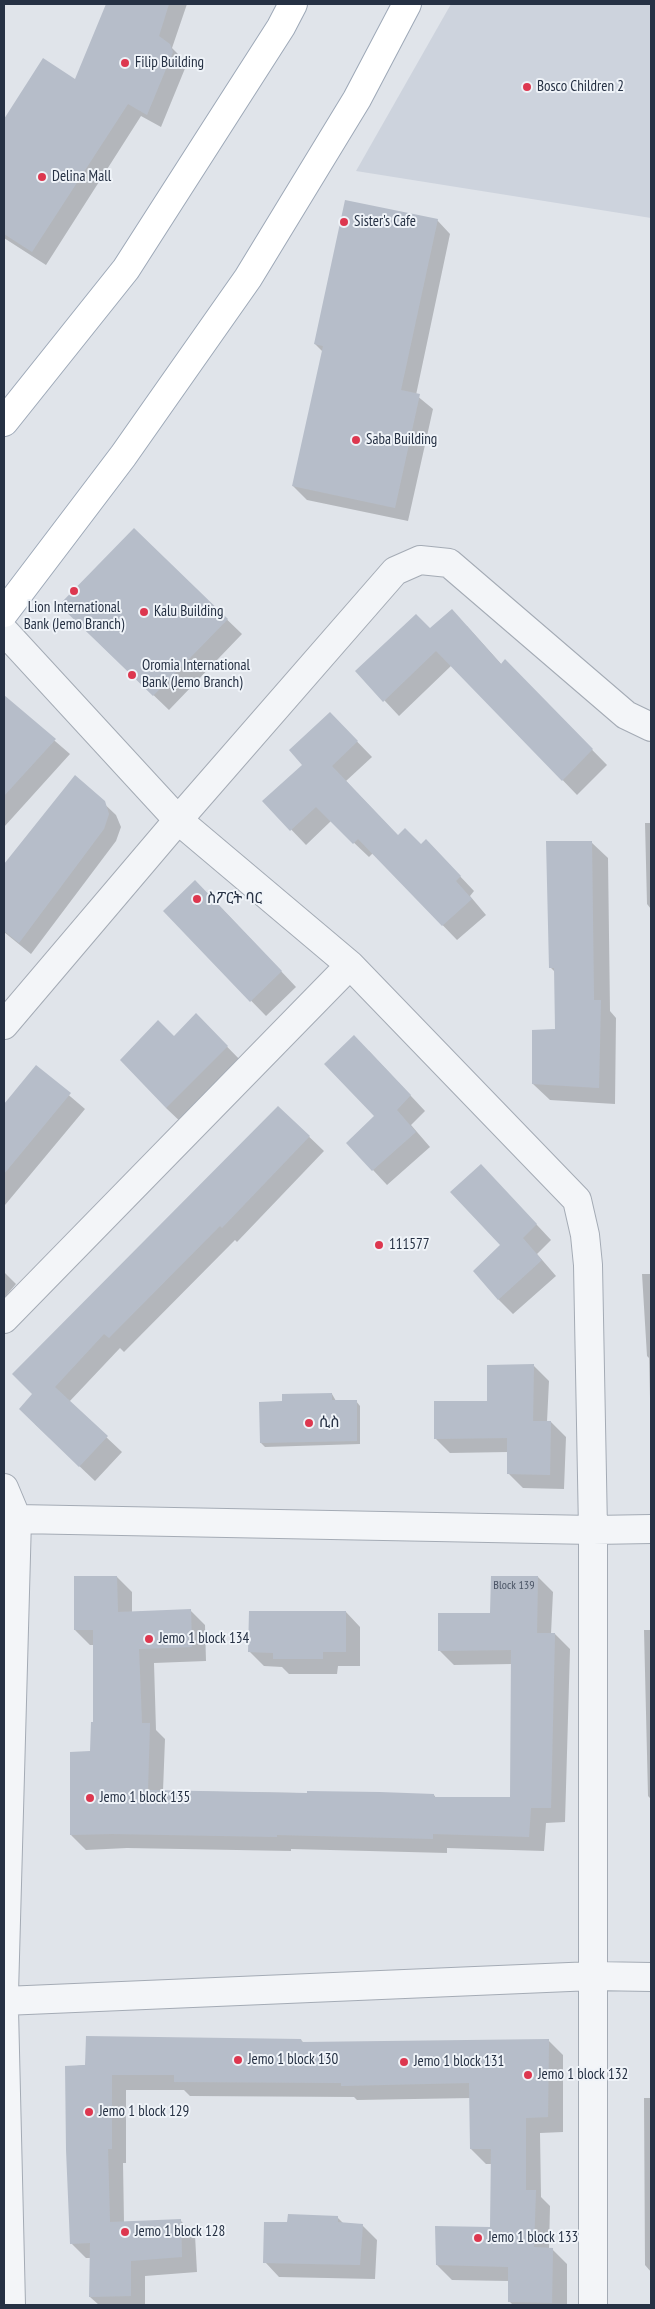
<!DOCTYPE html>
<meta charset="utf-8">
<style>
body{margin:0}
#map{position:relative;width:655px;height:2309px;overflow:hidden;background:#e0e4ea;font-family:"PT Sans Narrow",sans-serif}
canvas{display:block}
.frame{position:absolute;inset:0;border:5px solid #263144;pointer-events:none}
</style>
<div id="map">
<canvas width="655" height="2309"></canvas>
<div class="frame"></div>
</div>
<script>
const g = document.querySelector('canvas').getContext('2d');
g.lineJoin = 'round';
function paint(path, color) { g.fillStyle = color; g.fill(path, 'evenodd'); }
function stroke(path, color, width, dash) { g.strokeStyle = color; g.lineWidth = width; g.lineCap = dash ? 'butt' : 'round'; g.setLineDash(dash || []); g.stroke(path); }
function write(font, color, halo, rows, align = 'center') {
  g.font = font + ' "PT Sans Narrow","Noto Sans Ethiopic",sans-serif'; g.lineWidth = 4; g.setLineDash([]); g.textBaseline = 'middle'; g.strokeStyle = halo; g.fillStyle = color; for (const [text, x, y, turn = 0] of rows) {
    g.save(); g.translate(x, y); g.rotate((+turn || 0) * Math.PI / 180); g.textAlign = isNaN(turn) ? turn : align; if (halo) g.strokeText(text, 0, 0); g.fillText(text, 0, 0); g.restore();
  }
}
paint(new Path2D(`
 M451 4H651V218L356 171Z`), '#cdd3dd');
paint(new Path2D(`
 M107 4H187L172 48 183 59 186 66 161 127 141 116 46 265 4 238V122L43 60 76 81Z
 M437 220 450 234 416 395 433 409 408 521 307 500 293 486 323 352 315 344Z
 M134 530 242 634 169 710 75 620Z
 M467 626 502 665 505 661 607 765 577 795 452 665 399 716 357 671 430 630Z
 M4 697 70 754 4 827Z
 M344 728 372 757 346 781 398 836 441 856 474 891 470 896 486 915 457 940 373 853 369 857 331 821 306 845 264 801Z
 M76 777 116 815 121 827 116 841 31 954 4 932V866Z
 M645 823H651V909L647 904Z
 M591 842 608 858 610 1011 616 1018 615 1104 550 1100 533 1084 556 1031 555 972 551 968Z
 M210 896 296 987 266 1016 164 911Z
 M651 909V989H650Z
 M196 1015 245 1065 185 1126 166 1108 174 1037Z
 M369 1051 425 1111 411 1125 430 1147 387 1185 373 1170 375 1116Z
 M36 1067 85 1109 5 1205 4 1106Z
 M278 1107 324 1151 237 1242 235 1240 124 1352 120 1348 69 1402 122 1452 95 1481 35 1424 34 1394Z
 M495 1180 551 1240 537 1254 556 1276 513 1314 498 1299 502 1245Z
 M4 1272 16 1284 4 1298Z
 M642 1274H651V1439L649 1358 647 1356Z
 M534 1366 549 1381 547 1422H551L566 1437 564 1489 523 1488 508 1473V1452L450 1453 435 1438 488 1402Z
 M332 1394 336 1401H356L360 1406V1444L265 1447 261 1443 283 1403Z
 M117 1577 132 1592V1612L190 1610 205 1625 206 1661 154 1663 156 1730 165 1739 163 1791 434 1795 436 1798H511L512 1664 454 1665 439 1650 491 1614 538 1577 553 1592 551 1634H555L570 1649 565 1822 546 1823 544 1851 447 1848V1853L291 1849V1851L127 1848 86 1850 71 1835 91 1752 94 1724V1645H90L75 1630Z
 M346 1612 360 1627V1666H338L337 1674H289L282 1667 264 1666 249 1651Z
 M644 1630H651V1799L648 1796Z
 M301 2040 304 2043 548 2040 563 2055V2132L540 2133 541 2197 550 2206 549 2249H552L567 2264V2305H513L509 2301V2281L452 2280 437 2265 492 2228V2164H486L471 2149V2098L357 2100 354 2097 190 2096 184 2090H126V2163H123L124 2222 180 2220 195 2235 197 2272 145 2276V2305H99L90 2297 91 2258H86L71 2243 67 2067Z
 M644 2098H651V2272L645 2265Z
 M337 2217 344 2224 362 2225 377 2240 375 2279 279 2277 265 2262 288 2224Z`), '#0003');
paint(new Path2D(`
 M106 4H169L159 36 170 44 173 52 147 115 128 104 32 252 4 234V119L43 58 75 79Z
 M345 200 438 219 401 390 420 394 395 508 292 486 323 346 314 344Z
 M134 528 228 619 153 696 59 605Z
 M452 609 501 664 505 659 593 749 562 781 436 651 383 702 355 671 416 614 430 628Z
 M4 695 56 739 4 796Z
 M330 712 358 741 332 766 398 835 405 828 421 844 426 839 461 876 456 881 472 899 442 926 358 839 353 844 316 807 290 831 262 801 302 765 289 750Z
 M75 775 105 801 109 814 104 829 19 943 4 931V864Z
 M546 841H592L594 1000H601L599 1088 532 1084V1030L555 1029 554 968H549Z
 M195 880 282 971 250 1002 163 911Z
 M196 1013 228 1046 166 1108 120 1060 158 1020 174 1036Z
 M354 1035 411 1095 397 1110 416 1132 372 1171 346 1143 374 1116 324 1064Z
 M36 1065 71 1093 4 1174V1104Z
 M278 1106 310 1136 222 1228 220 1226 109 1338 104 1334 55 1387 108 1436 79 1467 19 1409 32 1394 12 1374Z
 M481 1164 537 1224 523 1238 542 1260 498 1300 473 1271 500 1245 450 1192Z
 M534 1364 533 1421H551L550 1475 507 1474V1438L434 1439V1401H487V1365Z
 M332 1393V1400H357V1441L260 1443 259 1402 282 1401V1394Z
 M74 1576H117L118 1612 191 1609 192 1647 139 1649 142 1723H150L148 1790 307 1793V1791L380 1792 434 1794V1797H510L511 1650 438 1651V1613H490L491 1576H538L537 1633H555L551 1808H531L529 1837 433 1834V1839L277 1835V1837L112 1834 70 1835V1752L90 1751 91 1722H93V1630H74Z
 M249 1611H346V1652H323V1659H273V1653L248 1652Z
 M86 2036 301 2039 302 2042 549 2039 548 2117 526 2118V2190H536L534 2247 553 2248 552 2303 508 2302V2267L436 2265 435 2226 490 2227 491 2149H470L469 2083 341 2086V2083L174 2082V2075H112V2149H108L110 2222 181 2219 182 2257 131 2261V2296L89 2297 90 2243 70 2244 66 2150 65 2066 85 2065Z
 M288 2214 338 2216V2222L363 2224 360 2265 263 2263 264 2222H287Z`), '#b6bdc9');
const minor = new Path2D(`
 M4 631 178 820 350 965 577 1200 585 1235 588 1265 593 1530V2305
 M4 1025 178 820 395 571 420 560 449 563 626 715 651 727
 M4 1319 350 965
 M4 1488 17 1519 4 1993
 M17 1519 593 1530 651 1529
 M4 2001 593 1976 651 1977
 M4 2009 11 2305`);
const major = new Path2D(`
 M4 422 126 269 281 27 293 4
 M4 613 123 456 248 278 357 99 407 4`);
stroke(minor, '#a4abb5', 30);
stroke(major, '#9da8b7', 30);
stroke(minor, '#f3f5f8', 28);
stroke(major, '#fff', 28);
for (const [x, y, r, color] of [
 [125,63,5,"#dd374f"],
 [527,87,5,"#dd374f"],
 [42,177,5,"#dd374f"],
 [344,222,5,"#dd374f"],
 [356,440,5,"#dd374f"],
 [74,591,5,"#dd374f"],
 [144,612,5,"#dd374f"],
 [132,675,5,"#dd374f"],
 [197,899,5,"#dd374f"],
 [379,1245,5,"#dd374f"],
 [309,1423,5,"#dd374f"],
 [149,1639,5,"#dd374f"],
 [90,1798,5,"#dd374f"],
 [238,2060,5,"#dd374f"],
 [404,2062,5,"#dd374f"],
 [528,2075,5,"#dd374f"],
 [89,2112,5,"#dd374f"],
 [125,2232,5,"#dd374f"],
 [478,2238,5,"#dd374f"]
]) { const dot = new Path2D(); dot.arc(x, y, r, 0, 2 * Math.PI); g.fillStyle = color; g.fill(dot); stroke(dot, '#eff3f8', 2); }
write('12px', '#4a5465', null, [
 ["Block 139",514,1586]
]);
write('15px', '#263144', '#eff3f8', [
 ["Filip Building",135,63],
 ["Bosco Children 2",537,87],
 ["Delina Mall",52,177],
 ["Sister's Cafe",354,222],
 ["Saba Building",366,440],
 ["Lion International",74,608,"center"],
 ["Bank (Jemo Branch)",74,625,"center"],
 ["Kalu Building",154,612],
 ["Oromia International",142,666],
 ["Bank (Jemo Branch)",142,683],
 ["ስፖርት ባር",207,899],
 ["111577",389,1245],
 ["ሲስ",319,1423],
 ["Jemo 1 block 134",159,1639],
 ["Jemo 1 block 135",100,1798],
 ["Jemo 1 block 130",248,2060],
 ["Jemo 1 block 131",414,2062],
 ["Jemo 1 block 132",538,2075],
 ["Jemo 1 block 129",99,2112],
 ["Jemo 1 block 128",135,2232],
 ["Jemo 1 block 133",488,2238]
], 'left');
</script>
